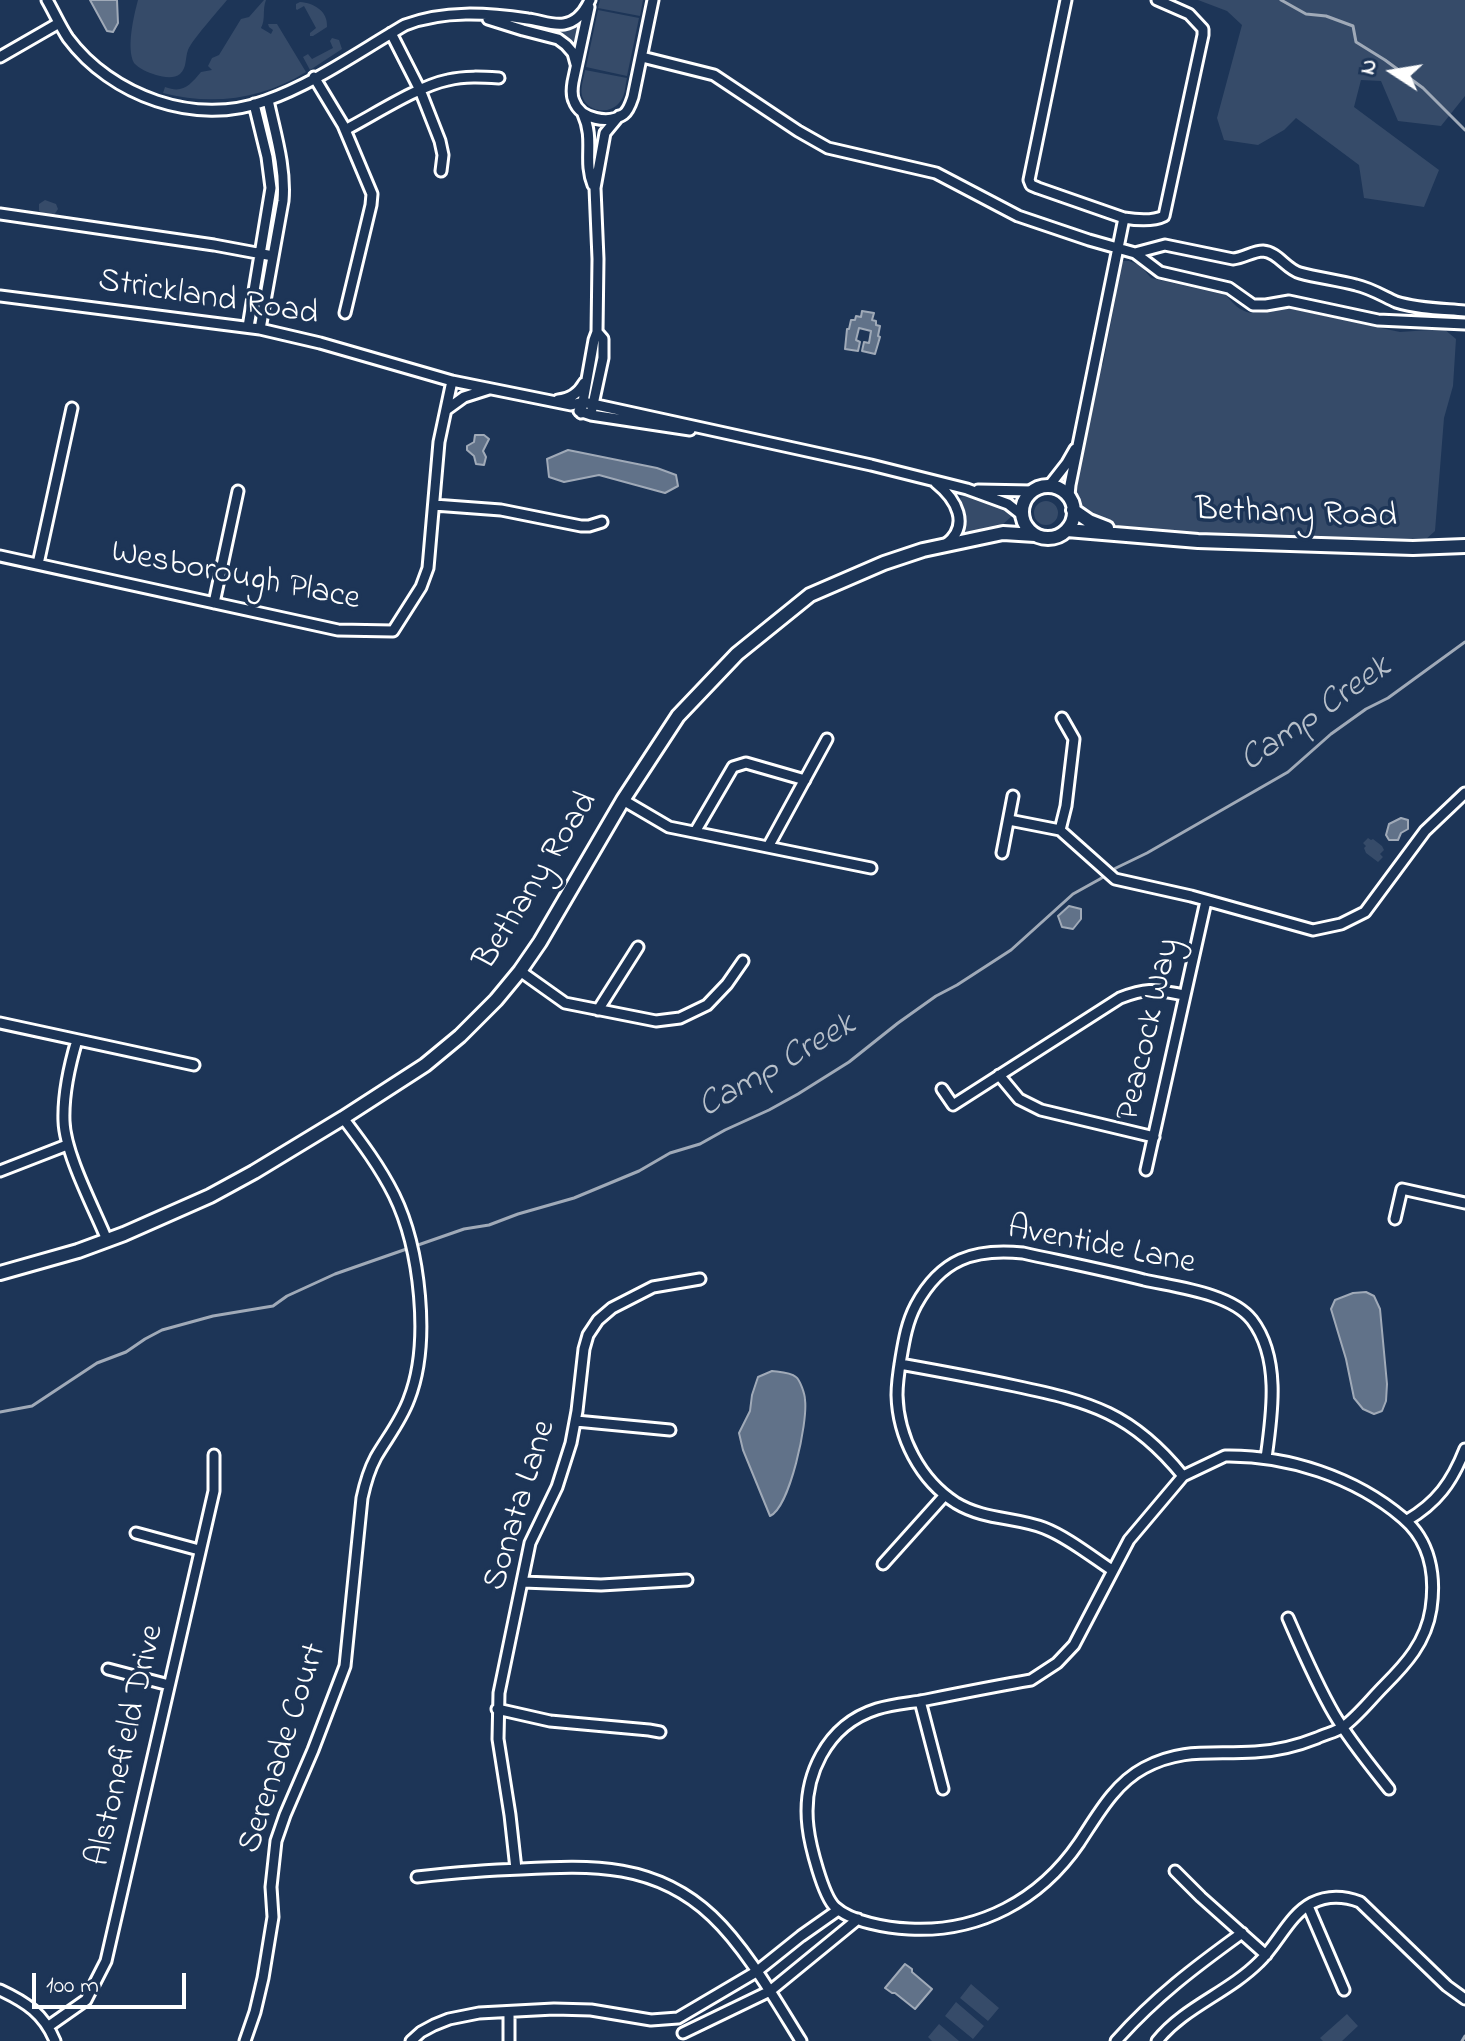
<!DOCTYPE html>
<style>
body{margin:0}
#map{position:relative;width:1465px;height:2041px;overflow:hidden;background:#1d3557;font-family:"Indie Flower",sans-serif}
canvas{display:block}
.north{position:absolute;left:1353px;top:32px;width:80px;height:80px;-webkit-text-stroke:6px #1d3557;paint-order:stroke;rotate:282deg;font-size:22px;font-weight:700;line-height:32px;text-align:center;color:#fff}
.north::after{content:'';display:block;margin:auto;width:28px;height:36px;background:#fff;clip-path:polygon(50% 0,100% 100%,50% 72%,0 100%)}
.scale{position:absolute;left:32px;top:1973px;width:154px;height:36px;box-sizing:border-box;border:4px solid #fff;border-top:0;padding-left:10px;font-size:24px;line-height:28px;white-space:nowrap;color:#fff;-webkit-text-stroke:6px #1d3557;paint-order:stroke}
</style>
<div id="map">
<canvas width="1465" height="2041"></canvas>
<div class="north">N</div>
<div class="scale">100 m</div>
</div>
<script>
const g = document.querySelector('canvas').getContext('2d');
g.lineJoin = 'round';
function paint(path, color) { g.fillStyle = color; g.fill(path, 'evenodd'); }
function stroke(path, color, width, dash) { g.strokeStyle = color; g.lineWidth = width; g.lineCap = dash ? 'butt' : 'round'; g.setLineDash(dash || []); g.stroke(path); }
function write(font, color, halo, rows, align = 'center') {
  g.font = font + ' "Indie Flower",sans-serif'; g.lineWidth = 7; g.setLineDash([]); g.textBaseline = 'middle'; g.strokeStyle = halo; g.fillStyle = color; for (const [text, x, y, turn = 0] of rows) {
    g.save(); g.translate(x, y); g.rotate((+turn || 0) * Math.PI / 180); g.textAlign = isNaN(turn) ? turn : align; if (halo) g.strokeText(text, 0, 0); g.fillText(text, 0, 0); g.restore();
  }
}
paint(new Path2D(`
 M138 0H227C218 11 192 40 188 50 185 58 187 68 180 74 174 79 163 77 156 75 149 73 138 68 134 63 126 48 134 15 138 0Z
 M264 0H266C262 10 266 19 261 28L271 34 273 30 269 27 268 24H277L306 72C262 99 213 106 163 93L165 87C183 94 190 85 201 72L212 70 208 66 212 58 219 55 241 19 249 17Z
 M600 0H643L640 16 598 8Z
 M1198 0H1465V96L1441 126 1398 121 1381 81 1361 80 1354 107 1439 170 1424 207 1364 198 1359 165 1296 118 1284 130 1258 145 1224 140 1217 118 1242 25 1227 11Z
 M300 2C314 3 328 11 327 27L313 36H310V33L316 28 304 6 297 10 296 9V4Z
 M598 10 639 18 627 76 586 67Z
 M580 22 582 23 576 48 566 39 554 33 555 28H568Z
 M332 38 339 40 342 49 310 70 303 57 308 54 312 59 333 48 330 41Z
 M585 70 627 78C625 87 625 97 619 103 609 115 587 112 582 96 580 87 584 78 585 70Z
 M45 200 56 204 58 209 54 215H45L39 211V204Z
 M1121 261H1129L1140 265 1151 278 1226 295C1242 316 1255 317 1278 306L1400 332 1444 329 1456 339 1453 386 1444 418 1435 531 1425 540 1179 534C1157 532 1085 527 1077 502 1070 480 1092 395 1098 368L1103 364 1116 296 1115 283Z
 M964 496 1007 508 1012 513V516L1001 526 963 532 965 513 960 498Z
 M1034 513a12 12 0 1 1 24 0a12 12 0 1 1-24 0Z
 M1368 838 1371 840 1373 839 1382 846 1384 850 1380 854 1383 857 1378 862 1366 853 1364 848 1366 846 1363 843Z
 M971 1984 999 2008 988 2021 960 1998Z
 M956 2002 984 2026 973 2039 945 2016Z
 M1347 2014 1358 2026 1342 2041H1323L1320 2038Z
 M939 2024 959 2041H932L928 2037Z`), '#364b69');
const water = new Path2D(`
 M90 0H117L118 23 113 32 107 31Z
 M862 311 874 313 872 320 876 321V325L880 326 878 336 880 337 875 354 862 351 864 342 869 343 871 331 859 328 856 340 860 342 858 351 845 349 847 329H849L851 320H855L856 316 861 317Z
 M475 435H484L489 439 483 451 486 457 484 465 476 464 474 456 467 450V446L474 442Z
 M568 450 657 468 676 475 678 486 665 493 599 475 564 482 549 477 547 459Z
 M1401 818 1408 820V829L1401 833 1398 840H1389L1386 835 1389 824Z
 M1069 906 1081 909V919L1073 929 1062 927 1058 916Z
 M1366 1292 1374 1296 1380 1309 1387 1384 1386 1401 1382 1411 1374 1414 1363 1409 1354 1398 1346 1359 1331 1309 1335 1300 1353 1293Z
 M772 1371C778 1372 790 1372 796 1377 800 1380 805 1394 805 1400 808 1422 790 1507 770 1516L743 1450 739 1433 750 1411 752 1395 758 1377Z
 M905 1964 912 1969V1972L932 1989 915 2009 895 1993H892L885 1988Z`);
paint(water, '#617289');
stroke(water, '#a0aab8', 2);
stroke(new Path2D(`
 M1281 0 1306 14 1326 16 1353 26 1356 42 1385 60 1423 88 1465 130
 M0 1412 32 1406 97 1363 126 1352 145 1339 162 1330 213 1316 273 1306 287 1296 335 1274 375 1260 464 1229 489 1225 518 1214 574 1198 639 1171 670 1153 700 1144 725 1130 769 1110 798 1094 849 1062 898 1023 936 996 957 985 1011 950 1073 894 1100 879 1116 868 1147 853 1288 772 1331 734 1366 709 1388 698 1465 642
 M1462 2041 1465 2036`), '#a0aab8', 3);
const street = new Path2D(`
 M47 0C54 12 60 26 68 38 111 96 196 127 265 101 314 84 360 51 405 25 444 10 487 13 528 19 539 20 552 26 564 24 577 22 585 11 590 0
 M1066 0 1029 180 1031 185 1038 188 1124 218C1136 220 1152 222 1164 216L1203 35V29L1189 14 1157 0
 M589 7 573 82C572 88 571 95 574 101 580 119 609 125 624 114 629 110 631 103 633 97L653 0
 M488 19 523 30 558 39 566 45 573 53 576 64
 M391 33 420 90 440 141 443 155 441 171
 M0 57 59 23
 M642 57 714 75 798 131 828 148 936 173 1018 216 1089 240 1135 253 1160 272 1229 288 1253 305H1266L1289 301 1378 320 1465 324
 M314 77 343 125 372 194 371 205 345 313
 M583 114C595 140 583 160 593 185
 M345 130C374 115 418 86 448 80 465 76 482 77 499 78
 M0 214 214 245 273 256
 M1135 253 1165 245 1233 259C1244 258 1253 251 1263 251 1278 252 1286 269 1300 273 1318 278 1337 280 1356 285 1370 288 1383 296 1396 302 1418 309 1443 309 1465 311
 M0 296 260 329 320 343 452 381 571 405 583 402 871 465 967 489 1008 504 1022 515
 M248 327 271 188 267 157 254 104
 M260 329 283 201C286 167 275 133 268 100
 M558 400C570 399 578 394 584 383
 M592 409 603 358V339L597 332
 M446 410 464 397 489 389
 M579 411 591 415 690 430
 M581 413 594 340 597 332 598 259 595 188 605 133 619 116
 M936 483C956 499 971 525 946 544
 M1049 486 1067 463 1075 449
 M978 490 1032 491
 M1069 496 1070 485 1124 218
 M434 505 501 510 581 526H589L602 522
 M0 556 338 630 393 631 421 587 428 568 439 442 452 381
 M38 564 72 408
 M214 603 238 491
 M623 800 669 827 871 868
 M1009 820 1060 830 1115 879 1191 896 1313 930 1341 924 1365 912 1425 831 1465 793
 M1060 830 1066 806 1074 739 1062 718
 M695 832 733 767 746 763 805 780
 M768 847 827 739
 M1002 853 1013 796
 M520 971 565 1003 656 1021 680 1018 707 1005 727 984 743 961
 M598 1010 638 947
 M0 1023 194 1065
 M77 1040C69 1067 63 1094 64 1121 65 1154 94 1208 107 1240
 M999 1075 1019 1099 1041 1110 1154 1137
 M942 1089 953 1105 1120 998C1149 987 1155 990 1185 995
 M1146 1170 1206 901
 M0 1171 67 1145
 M1395 1219 1402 1189 1465 1203
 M900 1364C939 1371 977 1378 1015 1386 1091 1402 1132 1413 1183 1476
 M576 1421 670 1430
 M1225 1456C1287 1455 1355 1477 1403 1518 1430 1541 1436 1575 1431 1609 1426 1642 1406 1664 1384 1686 1371 1699 1358 1716 1343 1727 1336 1732 1325 1734 1317 1738 1297 1746 1277 1751 1255 1752 1214 1755 1183 1747 1144 1768 1114 1784 1097 1816 1079 1843 1040 1900 979 1933 909 1929 888 1928 851 1922 835 1907 823 1896 810 1845 808 1827 802 1777 826 1725 877 1709 893 1704 910 1703 926 1700 961 1693 996 1686 1031 1680L1057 1663 1074 1645 1129 1540 1183 1476Z
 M1406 1521C1437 1503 1452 1482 1465 1449
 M136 1533 199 1550
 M883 1564 945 1495
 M1112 1570C1091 1556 1067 1537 1044 1528 1015 1517 984 1520 956 1503 920 1480 898 1437 897 1395 897 1383 899 1370 901 1358 904 1340 907 1322 916 1305 941 1259 974 1248 1023 1253 1064 1262 1104 1270 1144 1280 1175 1287 1231 1293 1252 1320 1281 1358 1272 1415 1266 1458
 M523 1582 601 1585 687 1580
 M1288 1618C1302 1650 1316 1683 1334 1714 1350 1741 1370 1765 1389 1789
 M108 1669 169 1685
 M920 1701 943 1789
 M497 1709 550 1721 649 1730 660 1732
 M516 1869 510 1815 498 1739 499 1693 530 1543 557 1487 571 1443 577 1411 584 1349 588 1335 598 1320 612 1308 653 1287 700 1279
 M1175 1871 1201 1897 1266 1955
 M417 1877C452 1873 486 1870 521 1869 592 1865 656 1863 712 1916 746 1948 776 2001 801 2041
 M1308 1906 1344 1990
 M0 1990C26 2002 44 2014 55 2041
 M509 2012V2041
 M49 2026 86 2000 106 1961 214 1491V1455
 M683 2033 770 1991 858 1919
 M245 2041 255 2012 263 1978 273 1917 271 1887 276 1841 285 1815 313 1750 345 1666 362 1498C365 1484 369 1470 376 1457 387 1438 401 1421 409 1399 431 1343 420 1248 394 1195 380 1167 362 1143 343 1118
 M411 2041 421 2032 434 2025 449 2019 479 2013 554 2009 591 2010 651 2020 678 2018 756 1972 801 1936 838 1910
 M1116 2041C1155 1997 1195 1967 1242 1933
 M1157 2041C1184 2007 1228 1993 1259 1962 1278 1944 1289 1915 1312 1903 1328 1895 1344 1896 1360 1902L1447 1986 1465 1999`);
const secondary = new Path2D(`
 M1022 512a26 26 0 1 1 52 0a26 26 0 1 1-52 0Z
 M1073 510 1089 521 1107 528
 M1067 530 1198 541 1413 548 1465 546
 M0 1273 78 1251 124 1234 210 1196 254 1172 343 1118 425 1065 460 1036 496 1000 520 971 540 942 623 800 678 716 737 654 810 595 884 563 923 550 1003 533 1035 535`);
stroke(street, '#fff', 15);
stroke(secondary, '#fff', 18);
stroke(street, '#1d3557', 9);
stroke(secondary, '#1d3557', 12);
write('34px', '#fff', '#1d3557', [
 ["Strickland Road",208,300,9],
 ["Bethany Road",1296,516,2],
 ["Wesborough Place",235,578,11],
 ["Bethany Road",538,882,-58],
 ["Peacock Way",1151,1030,-77],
 ["Aventide Lane",1101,1248,11],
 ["Sonata Lane",522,1506,-73],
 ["Alstonefield Drive",128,1746,-77],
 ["Serenade Court",285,1749,-72]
]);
write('italic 36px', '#b8c0ca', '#1d3557', [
 ["Camp Creek",1317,716,-35],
 ["Camp Creek",778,1068,-30]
]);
</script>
